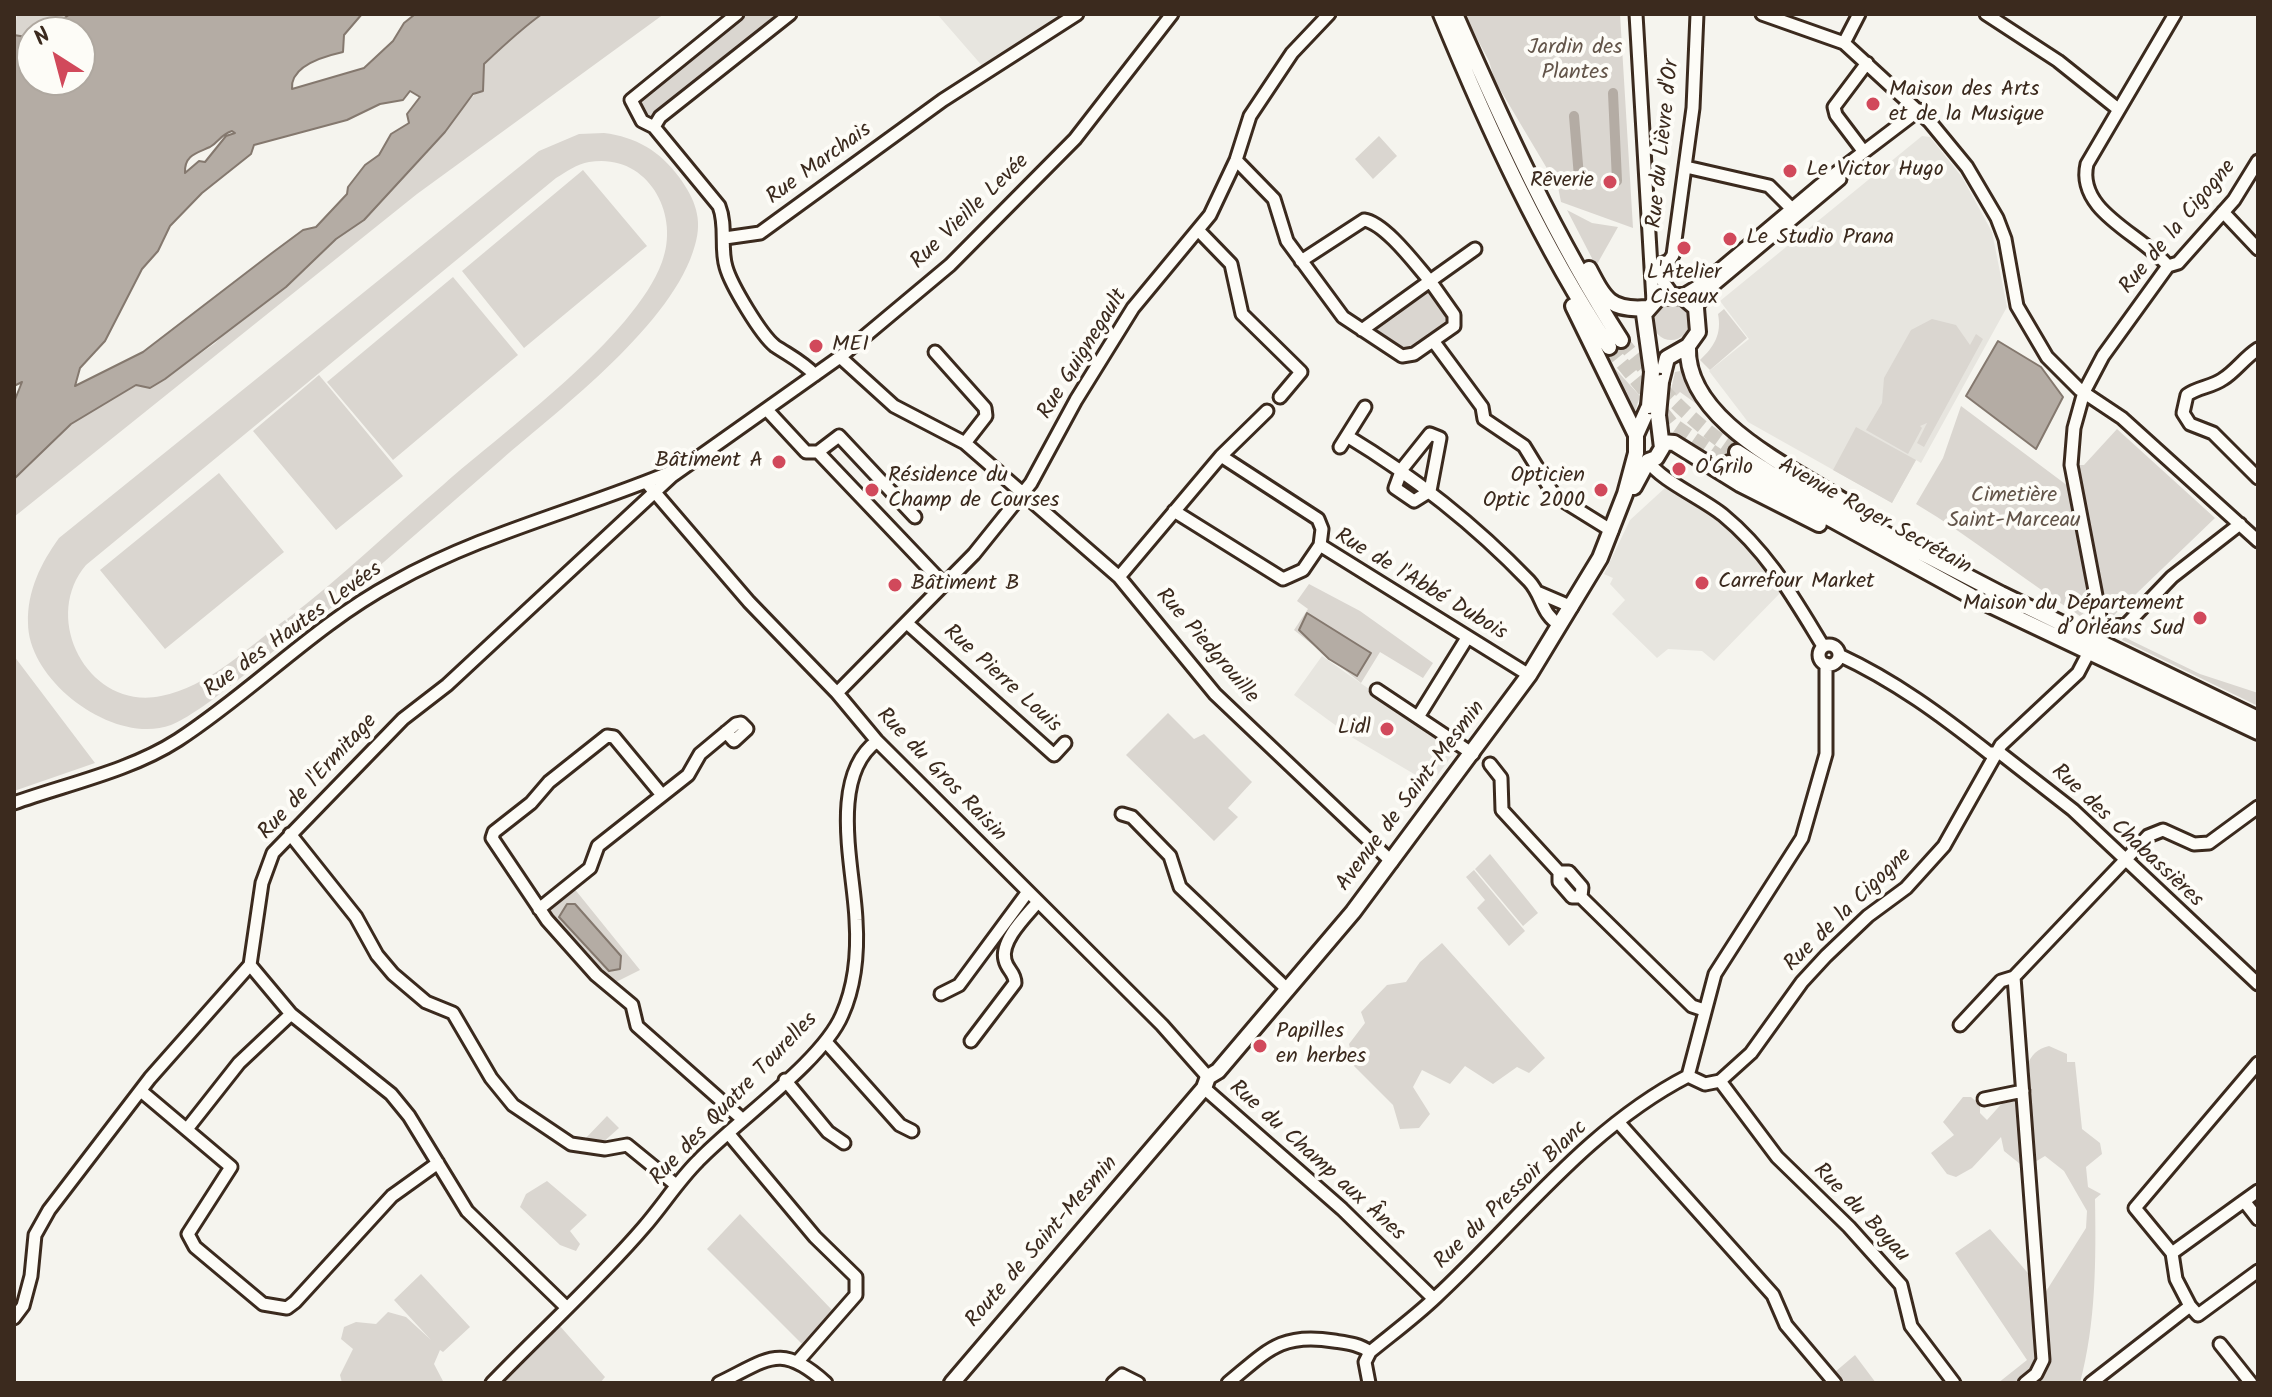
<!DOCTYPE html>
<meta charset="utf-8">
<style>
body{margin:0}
#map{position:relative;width:2272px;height:1397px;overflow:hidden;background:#f5f4ee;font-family:Kalam,sans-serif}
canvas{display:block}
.frame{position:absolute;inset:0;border:16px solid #3b2a1e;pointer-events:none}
.north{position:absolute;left:16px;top:16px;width:80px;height:80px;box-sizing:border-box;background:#fdfcf7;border:2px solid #afa8a0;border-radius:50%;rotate:324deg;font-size:22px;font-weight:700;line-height:32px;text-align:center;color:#3b2a1e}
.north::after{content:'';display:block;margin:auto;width:28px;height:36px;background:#d1495b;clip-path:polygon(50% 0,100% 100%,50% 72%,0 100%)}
</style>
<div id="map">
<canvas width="2272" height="1397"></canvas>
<div class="frame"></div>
<div class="north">N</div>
</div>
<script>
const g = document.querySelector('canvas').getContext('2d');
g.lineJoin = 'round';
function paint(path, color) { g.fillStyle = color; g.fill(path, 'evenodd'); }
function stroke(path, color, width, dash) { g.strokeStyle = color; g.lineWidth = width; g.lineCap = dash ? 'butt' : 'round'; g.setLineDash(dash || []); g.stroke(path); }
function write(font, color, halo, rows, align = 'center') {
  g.font = font + ' Kalam,sans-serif'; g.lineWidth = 8; g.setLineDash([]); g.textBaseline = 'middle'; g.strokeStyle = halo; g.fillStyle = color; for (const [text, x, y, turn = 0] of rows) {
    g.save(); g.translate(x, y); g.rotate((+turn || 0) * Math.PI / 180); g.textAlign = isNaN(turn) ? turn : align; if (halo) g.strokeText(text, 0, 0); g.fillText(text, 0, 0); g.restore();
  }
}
paint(new Path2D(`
 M937 14H1064L984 68Z
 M1922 136 1930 137 1962 177 1992 232 2007 307 1921 463 1916 460 1892 503 1748 422 1709 371 1749 339 1720 301Z
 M1666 487 1684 493 1751 549 1783 590 1714 661 1702 651 1668 649 1657 658 1612 614 1625 600 1610 584 1613 578 1604 574 1630 520Z
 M1322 656 1456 750 1431 784 1353 738 1294 695Z`), '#e7e5df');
paint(new Path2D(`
 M17 14H70L45 32H32V38L14 35Z
 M542 14H664L417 194 14 517V479C35 463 51 440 72 423 92 408 116 399 136 385L150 388 214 344 235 324 286 287 336 239 364 220 476 93 482 85 484 64C503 46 520 29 542 14Z
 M744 14H780L661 111 651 118 645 117 637 100Z
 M1464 14H1620L1633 228 1561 202 1558 187 1495 81 1489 61Z
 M604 133C636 137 660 151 679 177 695 199 703 219 695 245 674 323 561 408 501 460 444 509 388 559 331 608L297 633 287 619C341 578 391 529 443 485 505 430 634 338 662 262 681 212 646 152 589 162 577 164 566 172 556 178L86 565C40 619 89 711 161 696 208 687 247 648 285 620L295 634C265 657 202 713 171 725 115 746 28 682 28 623 27 591 41 563 59 538L539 151 579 134Z
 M1379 136 1397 156 1373 179 1355 159Z
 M583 170 647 246 524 348 462 271Z
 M1567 210 1592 223 1618 227 1596 266Z
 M453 277 518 355 393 460 327 382Z
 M1427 289 1446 316V325L1405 352 1377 334 1378 329 1398 315 1401 305 1408 302 1411 304Z
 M1653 322a18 18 0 1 1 36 0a18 18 0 1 1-36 0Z
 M1724 309 1747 338 1710 370 1700 360C1714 347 1722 334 1718 314Z
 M1932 319 1956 325 1970 345 1976 334 1983 339 1924 447 1917 443 1927 423 1920 426 1922 428 1908 454 1866 430 1882 403 1884 378 1911 330Z
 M1610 363 1640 396 1634 415 1610 370Z
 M1680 371 1716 418 1680 392 1676 396 1671 390 1675 372Z
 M319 375 403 476 336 530 253 431Z
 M1961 406 2068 486 2090 608 2080 616C2024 580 1973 538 1916 504L1943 458Z
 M1856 427 1916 460 1892 503 1833 470Z
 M2117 429 2215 518 2110 619 2104 617 2077 465H2084Z
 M219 473 284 552 165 649 100 570Z
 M1309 584 1360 611 1433 663 1423 678 1380 652 1361 683 1294 630 1308 609 1297 601Z
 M2124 637 2200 674 2258 693V706L2122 640Z
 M14 656 95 763 14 791Z
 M1168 713 1194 739 1204 734 1252 782 1228 808 1238 817 1214 841 1126 755Z
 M1490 854 1538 913 1523 926 1475 869Z
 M1474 870 1525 931 1509 946 1477 908 1485 900 1466 877Z
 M573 887 640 970 612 984 549 918 546 907Z
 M1442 943 1545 1058 1529 1073 1517 1067 1493 1084 1465 1066 1450 1084 1422 1070 1413 1087 1430 1114 1419 1128 1400 1129 1393 1105 1354 1066 1349 1044 1365 1023 1361 1012 1387 985 1406 982 1420 962Z
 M2049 1046 2067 1054V1062H2075L2082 1129 2100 1143 2102 1154 2086 1167 2088 1187 2101 1194 2095 1199C2096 1262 2096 1322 2080 1383H1998L2027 1360 1955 1253 1990 1229 2045 1293 2086 1228 2087 1211 2064 1171 2045 1156 2025 1168 2004 1151 2001 1137 1972 1168 1956 1177 1947 1174 1931 1153 1954 1135 1943 1122 1963 1097H1971L1980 1105V1113L1987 1120 2030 1072 2027 1066C2031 1055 2037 1049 2049 1046Z
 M607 1116 619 1128 601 1144 583 1141Z
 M547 1181 587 1215 570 1231 580 1244 576 1251 560 1245 520 1207 526 1194Z
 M740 1214 832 1310 802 1344 707 1249Z
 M421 1274 470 1327 443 1352 440 1350 434 1364 444 1383H342L340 1375 353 1349 341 1339 344 1327 356 1322 376 1324 388 1312 406 1317 431 1340 394 1300Z
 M559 1325 605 1377 600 1383H503L501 1381Z
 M1855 1355 1876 1383H1822Z`), '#dad6d0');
const water = new Path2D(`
 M70 14H362L344 35 343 52C325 56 290 66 292 89L364 68 393 41 404 23 414 15 542 14C521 29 503 46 484 64L483 91 473 94 445 132 364 220 336 239 286 287 165 379 150 388 136 385 71 424 14 479V402L22 382 14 386V35L32 38V80H80V32H45ZM410 91 420 97 407 114 409 123 391 134 379 155 365 165 348 187 347 194 316 227 303 230 272 253 143 352 75 386 80 368 105 341 142 269 158 251 170 226 202 193 251 154 254 145 347 120 380 104 403 100ZM232 131 235 133 226 136 205 162 199 161 185 173C184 155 197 153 210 147 219 142 221 134 232 131Z
 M1998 341 2041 367 2063 397 2036 449 1966 396Z
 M1307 613 1371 653 1357 676 1329 659 1299 630Z
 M567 904H575L621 956 620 969 609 971 559 917Z`);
paint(water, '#b4aca4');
stroke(water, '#84786e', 2);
stroke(new Path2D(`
 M1613 93 1617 181
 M1574 116 1579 177`), '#b4aca4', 10);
stroke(new Path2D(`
 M1621 340C1656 385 1689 421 1737 452
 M1609 347 1672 424 1729 463`), '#d0ccc4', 14, [14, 7]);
const minor = new Path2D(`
 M1636 14 1653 301
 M1762 14 1844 43 1930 122 1967 167 1997 218 2005 239 2017 306 2047 357 2080 390 2122 418 2258 541
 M1986 14 2058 61 2118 109
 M1844 43 1859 14
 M654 127 719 206C727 226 720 247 726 267 731 285 761 335 775 346 790 356 803 362 815 375
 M654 127 660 117 790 14
 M654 127 642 121 631 100 737 14
 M1864 152 1836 115 1834 107 1867 63
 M1236 160 1274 199 1287 241 1343 317 1402 356 1414 354 1454 326V315L1430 281 1475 249
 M1686 167 1769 186 1796 213
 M2223 212 2258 249
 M1199 231 1231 264 1242 314 1301 372 1280 397
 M725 238 760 233 943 100 1077 14
 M1301 261 1364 220C1385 223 1416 265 1430 281L1362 330
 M2168 266C2142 234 2076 212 2087 164L2175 14
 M1653 267 1669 261 1673 255 1693 108 1697 14
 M1654 269 1672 294
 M1682 296 1705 282 1819 186 1919 110
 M1696 308 1710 288 1840 179
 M1434 342 1482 407 1484 419 1524 446 1554 495 1612 531
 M2258 349C2244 358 2236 371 2223 379 2212 387 2198 387 2187 395L2183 413 2190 424 2213 433 2258 478
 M935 352 985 408 986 416 965 443
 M840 357 894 406 965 443 1119 577 1215 694 1392 862
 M768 411 806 452H818L938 578
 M1430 434 1440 438 1430 491 1414 501 1395 488 1402 469Z
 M1347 436C1413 476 1475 525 1529 581 1543 596 1541 614 1560 625
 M1340 447 1365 407
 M818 452 839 436 915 517
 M1221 456 1318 519 1322 529 1320 545
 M1648 461C1660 480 1702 498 1723 515 1768 552 1793 597 1823 646
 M646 482 749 602 837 693 877 741 1162 1025 1208 1077
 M1174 511 1283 579 1303 570 1320 545 1529 675
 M1119 577 1221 456 1267 411
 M1537 592 1572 607
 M908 624 1054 755 1065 743
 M2102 627 2126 625 2172 577 2240 524
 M1819 655a10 10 0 1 1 20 0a10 10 0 1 1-20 0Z
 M1839 655C1895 681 1941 715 1989 753H2000L2073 810 2258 984
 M1377 690 1473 754
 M837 693 974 554 1031 483 1076 400 1133 308 1210 215 1236 160 1250 116 1292 53 1329 14
 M1418 717 1467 638
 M1490 764 1501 778 1502 810 1559 872V882L1572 897H1581L1692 1006 1704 1010
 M662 795 614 737 607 736 549 782 531 803 494 832 492 838 547 920 596 975 632 1005 637 1026 742 1119
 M14 803C67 784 130 771 178 740 252 692 315 625 393 583 482 533 580 510 673 471
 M1122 814 1132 817 1170 856 1180 887 1288 990
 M290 834 356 917 377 955 393 974 426 1002 453 1013 491 1078 513 1105 571 1144 605 1149 627 1145 676 1185
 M1559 872H1569L1582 887 1581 897
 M539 909 590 868 598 846 688 775 700 754 736 724 741 723 747 729 734 741 726 732
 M250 965 291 1014 391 1094 409 1116 467 1211 566 1307
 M941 994 959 985 1027 893
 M1960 1025 2001 981 2014 977
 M971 1041 1015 983C1015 972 1007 970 1005 960 1000 941 1026 916 1037 903
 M826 1042 900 1125 912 1131
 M1688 1076 1705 1084 1720 1081 1751 1053 1802 982 1826 956 1868 916 1906 888 1944 846 2001 745 2078 673 2102 627 2071 465 2074 428 2084 392 2103 356 2168 266 2178 263 2234 200 2258 161
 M1688 1076 1715 974 1802 838 1826 754V664
 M785 1080 828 1132 844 1143
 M1720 1081 1777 1157 1849 1227 1901 1285 1911 1326 1954 1383
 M1204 1088 1342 1209 1434 1299
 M141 1091 231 1167 188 1234 195 1247 263 1304 287 1308 295 1302 392 1196 438 1163
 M1984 1099 2023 1091
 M1619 1123 1773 1295 1786 1325 1835 1383
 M187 1129 239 1063 291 1014
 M728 1133 815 1237 856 1277V1295L799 1360
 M2244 1201 2258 1191
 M2172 1253 2244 1201 2258 1219
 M2190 1306 2198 1315 2258 1271
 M14 1318 23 1306 31 1276 35 1235 49 1210 150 1078 250 965 262 883 273 853 403 719 447 685 672 476 840 357 950 265 1075 139 1172 14
 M2220 1344 2251 1383
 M492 1383C542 1331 597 1282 644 1227 663 1205 678 1181 698 1161 736 1121 822 1062 842 1015 855 986 858 951 856 920 854 869 828 777 877 741
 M719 1383C769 1359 780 1342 826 1383
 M1113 1383 1122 1375 1138 1383
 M1228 1383C1267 1351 1281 1332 1334 1341 1347 1343 1359 1344 1370 1352
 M1369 1383 1365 1362 1370 1352C1392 1334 1415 1317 1436 1297 1518 1221 1587 1128 1688 1076
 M2025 1383 2036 1374 2043 1360 2014 977 2148 836 2163 830 2194 844 2209 843 2258 807
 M2091 1383 2190 1306 2176 1279 2172 1253 2135 1208 2258 1063`);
const major = new Path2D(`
 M1441 14C1488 128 1541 244 1609 347
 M1455 14C1504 125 1555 238 1621 340
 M1589 269C1605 300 1611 311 1647 308
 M1573 306 1636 435
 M1688 346C1684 424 1803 472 1857 510
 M1652 372 1644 314 1659 297 1682 296 1696 308 1698 332 1688 346 1667 358 1661 382
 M1662 442 1674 443 1740 484 1819 524
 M1737 452 1776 477 2001 594 2258 719
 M1729 463 1971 596 2258 732
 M1634 487 1648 461 1656 458 1662 448 1658 415
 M952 1383 1204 1088 1208 1077 1218 1071 1353 912 1529 675 1600 558 1625 494 1636 453V435L1649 406`);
stroke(minor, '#3b2a1e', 17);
stroke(major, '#3b2a1e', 20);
stroke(minor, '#fdfcf7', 11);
stroke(major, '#fdfcf7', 14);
const majorBridge = new Path2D(`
 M1649 406 1652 372
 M1658 415 1661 382`);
stroke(majorBridge, '#3b2a1e', 20, []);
stroke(majorBridge, '#fdfcf7', 14);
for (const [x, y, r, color] of [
 [1873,104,8,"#d1495b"],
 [1790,171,8,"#d1495b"],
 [1610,182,8,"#d1495b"],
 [1730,239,8,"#d1495b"],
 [1684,248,8,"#d1495b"],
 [816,346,8,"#d1495b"],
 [779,462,8,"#d1495b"],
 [1679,469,8,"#d1495b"],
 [872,490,8,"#d1495b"],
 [1601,490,8,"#d1495b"],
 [1702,583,8,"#d1495b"],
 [895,585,8,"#d1495b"],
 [2200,618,8,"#d1495b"],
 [1387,729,8,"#d1495b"],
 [1260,1046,8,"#d1495b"]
]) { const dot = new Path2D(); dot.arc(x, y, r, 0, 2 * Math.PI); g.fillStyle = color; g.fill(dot); stroke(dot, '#fdfcf7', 3); }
write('22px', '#63554a', '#fdfcf7', [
 ["Jardin des",1575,49],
 ["Plantes",1575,74],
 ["Cimetière",2014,497],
 ["Saint-Marceau",2014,522]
]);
write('22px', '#3b2a1e', '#fdfcf7', [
 ["Maison des Arts",1889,91],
 ["et de la Musique",1889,116],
 ["Le Victor Hugo",1806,171],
 ["Rêverie",1594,182,"right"],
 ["Le Studio Prana",1746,239],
 ["L'Atelier",1684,274,"center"],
 ["Ciseaux",1684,299,"center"],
 ["MEI",832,346],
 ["Bâtiment A",763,462,"right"],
 ["O'Grilo",1695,469],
 ["Résidence du",888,477],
 ["Champ de Courses",888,502],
 ["Opticien",1585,477,"right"],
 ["Optic 2000",1585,502,"right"],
 ["Carrefour Market",1718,583],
 ["Bâtiment B",911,585],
 ["Maison du Département",2184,605,"right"],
 ["d’Orléans Sud",2184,630,"right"],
 ["Lidl",1371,729,"right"],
 ["Papilles",1276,1033],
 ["en herbes",1276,1058]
], 'left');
write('22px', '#3b2a1e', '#fdfcf7', [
 ["Rue du Lièvre d'Or",1665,144,-84],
 ["Rue Marchais",820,165,-36],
 ["Rue Vieille Levée",971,213,-44],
 ["Rue de la Cigogne",2179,228,-50],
 ["Rue Guignegault",1084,355,-58],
 ["Avenue Roger Secrétain",1874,518,29],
 ["Rue de l'Abbé Dubois",1420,586,31],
 ["Rue des Hautes Levées",294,631,-36],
 ["Rue Piedgrouille",1206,647,49],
 ["Rue Pierre Louis",1001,680,42],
 ["Rue du Gros Raisin",940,776,46],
 ["Rue de l'Ermitage",319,778,-47],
 ["Avenue de Saint-Mesmin",1412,797,-53],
 ["Rue des Chabassières",2126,837,43],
 ["Rue de la Cigogne",1849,911,-44],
 ["Rue des Quatre Tourelles",735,1100,-46],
 ["Rue du Champ aux Ânes",1316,1162,42],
 ["Rue du Pressoir Blanc",1512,1196,-44],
 ["Rue du Boyau",1860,1214,46],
 ["Route de Saint-Mesmin",1043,1243,-49]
]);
</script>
